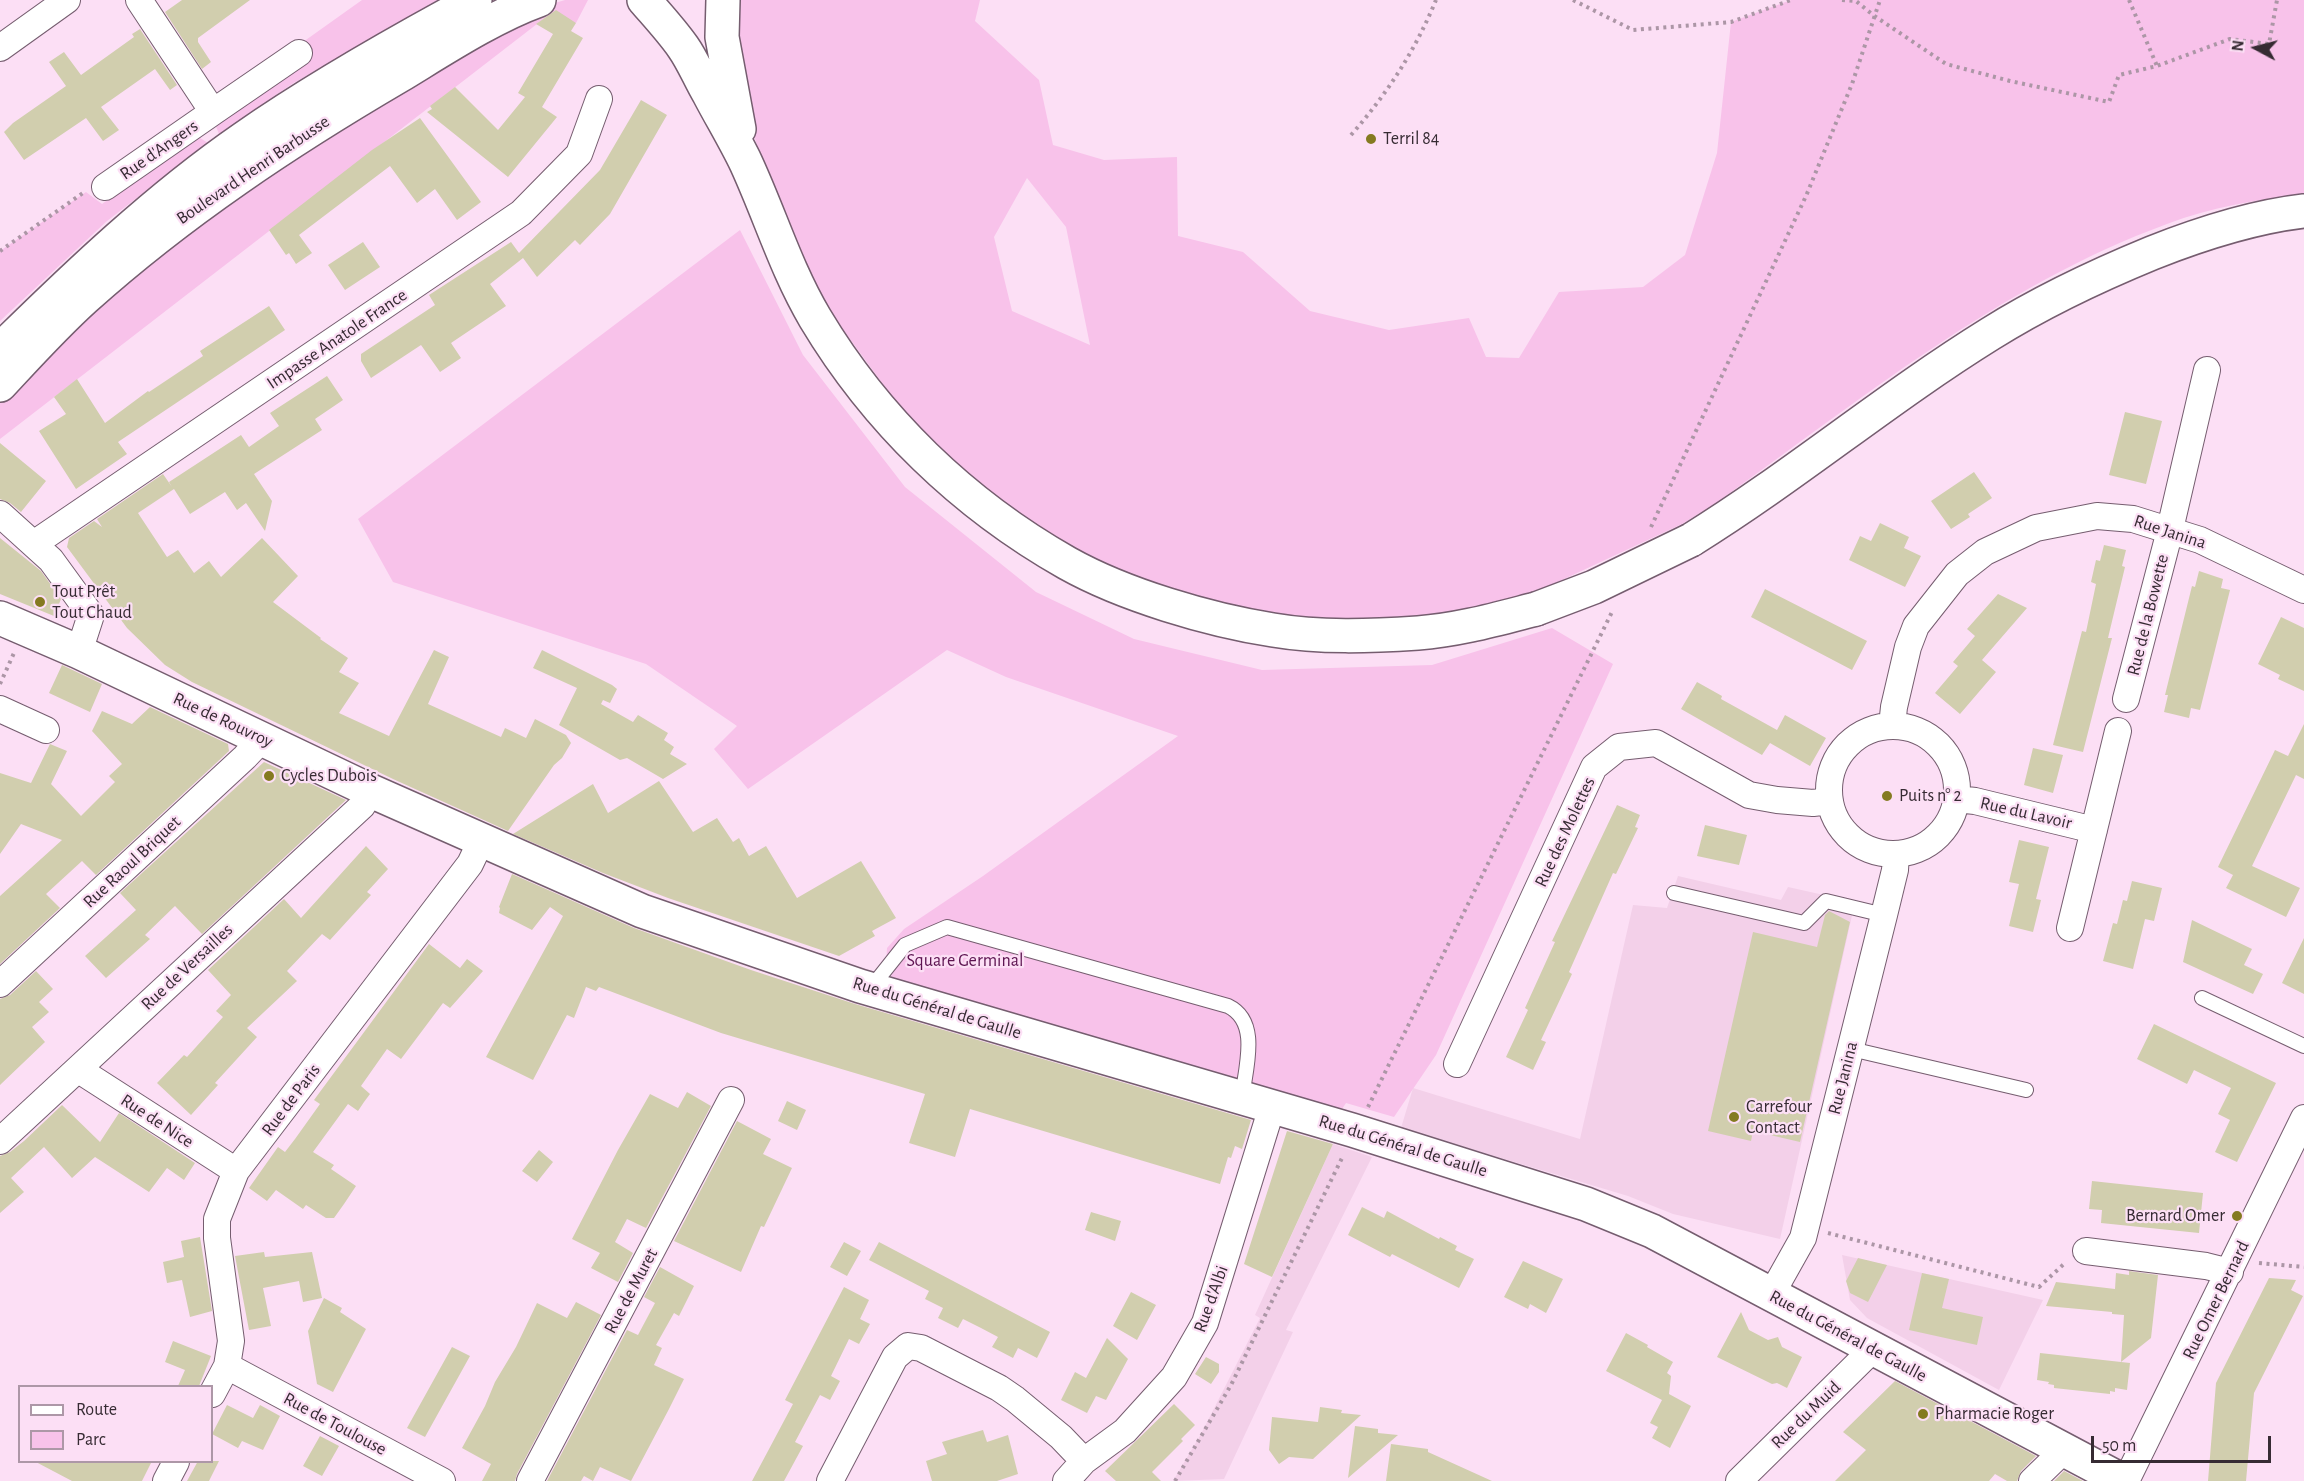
<!DOCTYPE html>
<meta charset="utf-8">
<style>
body{margin:0}
#map{position:relative;width:2304px;height:1481px;overflow:hidden;background:#fcdff5;font-family:"Alegreya Sans",sans-serif}
canvas{display:block}
.legend{position:absolute;left:18px;top:1385px;width:195px;height:78px;box-sizing:border-box;background:#fcdff5;border:2px solid #ad97a7;margin:0;padding:8px 10px;list-style:none;font-size:18px;color:#362b33}
.legend li{display:flex;align-items:center;gap:12px;height:30px}
.legend b{width:30px;border:2px solid #ad97a7}
.north{position:absolute;left:2226px;top:18px;width:60px;height:60px;-webkit-text-stroke:4px #fcdff5;paint-order:stroke;rotate:277deg;font-size:16px;font-weight:700;line-height:24px;text-align:center;color:#362b33}
.north::after{content:'';display:block;margin:auto;width:21px;height:27px;background:#362b33;clip-path:polygon(50% 0,100% 100%,50% 72%,0 100%)}
.scale{position:absolute;left:2091px;top:1436px;width:180px;height:27px;box-sizing:border-box;border:3px solid #362b33;border-top:0;padding-left:8px;font-size:18px;line-height:21px;white-space:nowrap;color:#362b33;-webkit-text-stroke:4px #fcdff5;paint-order:stroke}
</style>
<div id="map">
<canvas width="2304" height="1481"></canvas>
<ul class="legend">
<li><b style="height:8px;background:#fff"></b>Route</li>
<li><b style="height:16px;background:#f8c2ea"></b>Parc</li>
</ul>
<div class="north">N</div>
<div class="scale">50 m</div>
</div>
<script>
const g = document.querySelector('canvas').getContext('2d');
g.lineJoin = 'round';
function paint(path, color) { g.fillStyle = color; g.fill(path, 'evenodd'); }
function stroke(path, color, width, dash) { g.strokeStyle = color; g.lineWidth = width; g.lineCap = dash ? 'butt' : 'round'; g.setLineDash(dash || []); g.stroke(path); }
function write(font, color, halo, rows, align = 'center') {
  g.font = font + ' "Alegreya Sans",sans-serif'; g.lineWidth = 4.5; g.setLineDash([]); g.textBaseline = 'middle'; g.strokeStyle = halo; g.fillStyle = color; for (const [text, x, y, turn = 0] of rows) {
    g.save(); g.translate(x, y); g.rotate((+turn || 0) * Math.PI / 180); g.textAlign = isNaN(turn) ? turn : align; if (halo) g.strokeText(text, 0, 0); g.fillText(text, 0, 0); g.restore();
  }
}
paint(new Path2D(`
 M1678 876 1781 900 1788 887 1855 902 1780 1239 1673 1214 1628 1196 1401 1128 1413 1088 1580 1139 1633 905 1667 908Z
 M1333 1144 1372 1157 1286 1330 1293 1332 1224 1479 1173 1481 1201 1434 1260 1318 1255 1315Z
 M1842 1255 2043 1300 1999 1390 1867 1318 1850 1300Z`), '#f3d0e9');
paint(new Path2D(`
 M362 0H438L292 84 219 134 215 124 311 55 303 42Z
 M565 0H588L576 23 546 17 0 439V399L32 362 253 176 545 6Z
 M737 0H980L975 21 1039 80 1053 145 1104 160 1177 157 1178 236 1243 252 1310 311 1389 330 1469 318 1486 357 1519 358 1559 292 1643 287 1685 255 1717 153 1731 22 1791 0H2304V193C2258 200 2211 207 2167 224 2000 285 1859 401 1716 503L1682 524 1532 594 1475 611 1373 622 1298 619 1228 607 1176 594 1104 566 1029 524 967 478 909 420 828 309 801 263 763 165 744 103 732 39ZM1027 178 1066 227 1090 345 1012 311 994 237Z
 M197 136 208 143 107 221 0 321V251L86 192 102 204Z
 M740 230 803 355 905 487 1036 592 1134 639 1262 670 1432 665 1552 628 1613 664 1436 1055 1394 1117 1346 1103 1342 1109 888 981 896 968 886 965 887 948 904 929 983 876 1178 736 1006 677 947 650 748 789 714 749 737 726 646 664 393 582 358 519Z`), '#f8c2ea');
paint(new Path2D(`
 M182 0H250L198 38V42L211 62 202 69 165 12Z
 M556 10 576 23 571 31 583 38 542 107 557 117 508 177 427 112 432 109 430 106 455 87 498 130 525 97 518 93 553 34 536 24Z
 M140 29 177 85 170 90 155 69 101 107 119 130 103 141 86 118 24 160 4 132 13 123 66 86 49 62 64 52 81 75 134 37 132 34Z
 M641 100 667 115 610 214 580 245 575 240 537 277 523 258 490 284 506 306 451 343 461 358 440 372 421 345 371 378 361 361V354L435 305 429 295 511 242 519 253 600 170Z
 M420 118 481 202 457 220 435 189 417 203 390 166 299 235 312 253 296 264 289 253 286 255 269 230 372 150Z
 M363 242 380 267 345 290 328 265Z
 M269 306 285 330 118 442 127 454 76 489 39 431 66 414 54 397 77 379 105 423 148 391 149 392 203 356 200 351Z
 M327 376 343 400 315 419 322 430 254 474 272 501 265 531 246 503 237 510 225 492 190 514 174 489 138 513 167 557 178 550 194 573 209 561 221 577 262 538 298 576 273 602 321 638 320 639 348 658 339 672 359 683 339 713 389 736 434 650 449 657 428 704 501 737 505 728 526 738 535 719 566 735 571 743 562 758 554 765 508 831 393 779 192 682 165 665 127 628 67 547 69 538 94 521 102 527 97 519 163 474 172 487 169 482 241 435 249 447 279 426 270 413Z
 M2125 412 2162 421 2146 484 2109 475Z
 M0 443 46 481 21 512 10 503 0 499Z
 M1974 472 1992 498 1968 514 1970 517 1951 529 1931 501Z
 M1880 523 1909 537 1904 548 1921 556 1905 587 1849 560 1860 536 1871 541Z
 M0 538 41 571 61 599 54 616 0 594Z
 M2104 545 2126 550 2122 566 2125 567 2108 638H2112L2083 752 2053 745 2082 631 2086 632 2096 584 2091 582 2096 560 2100 561Z
 M2199 571 2223 579 2221 588 2230 590 2200 710 2191 708 2189 718 2164 712 2168 695H2165L2192 586 2195 587Z
 M1765 589 1867 641 1852 670 1751 617Z
 M1998 594 2027 608 1982 660 1996 672 1960 714 1935 693 1958 666 1953 662 1975 636 1967 629Z
 M2281 617 2304 628V691L2278 679 2280 675 2258 664Z
 M542 650 612 685 617 689 610 703 603 700 601 704 633 722 638 715 668 733 664 740 674 747 670 754 687 764 663 779 627 758 620 760 559 725 577 688 533 668Z
 M62 665 102 684 90 712 49 693Z
 M1697 682 1722 696 1721 699 1777 730 1785 715 1826 738 1810 766 1770 743 1762 755 1681 709Z
 M150 707 228 744 229 751 96 875 82 861 46 894 60 908 0 964V896L62 840 21 824 0 854V773L31 783 50 744 67 751 51 784 81 816 115 782 109 776 122 764 92 731 102 711 132 724Z
 M2304 724V779L2296 775 2252 866 2300 888 2286 917 2226 888 2233 875 2218 867 2275 750 2288 756Z
 M2033 748 2063 755 2053 793 2024 785Z
 M264 762 346 800 202 934 175 906 145 935 150 939 106 978 85 956 136 910 120 893Z
 M659 781 693 832 717 818 733 842 739 838 749 856 766 846 797 898 861 861 896 918 872 931 875 936 839 956 668 898 603 873 513 834 593 784 608 813Z
 M1617 805 1640 815 1635 827 1638 828 1616 874 1613 873 1569 972 1572 974 1541 1040 1546 1042 1533 1070 1506 1057 1528 1010 1525 1008 1555 942 1552 941Z
 M1705 825 1747 835 1739 865 1697 856Z
 M2019 840 2049 847 2036 899 2041 900 2033 932 2009 926 2019 884 2009 882Z
 M366 846 388 869 367 892 371 895 330 940 322 934 287 971 297 981 247 1028 257 1037 215 1083 218 1085 191 1115 157 1083 184 1055 187 1057 223 1017 216 1011 231 995 208 970 284 899 301 918Z
 M512 874 634 928 751 970 855 1004 1251 1120 1242 1149 1235 1146 1231 1158 1228 1157 1220 1184 970 1109 955 1157 909 1143 925 1094 721 1033 599 987 596 991 586 987 574 1018 567 1015 533 1080 486 1057 563 916 550 907 532 930 499 913 500 908 499 907Z
 M2132 881 2162 888 2154 921 2145 919 2133 969 2103 961 2113 923 2117 924 2123 900 2127 901Z
 M1829 911 1850 922 1800 1142 1753 1131 1751 1141 1708 1131 1753 932 1817 947 1825 915Z
 M2192 920 2252 949 2244 965 2263 974 2253 994 2183 962Z
 M2304 938V994L2282 983Z
 M429 944 460 968 467 959 483 971 450 1008 443 1003 401 1059 387 1049 361 1086 370 1094 364 1102 358 1111 348 1104 313 1152 334 1165 331 1169 356 1186 344 1204 334 1218H326L306 1205 303 1209 276 1190 267 1201 249 1188 278 1147 285 1152 295 1139 320 1104 314 1100Z
 M36 971 53 989 39 1002 49 1012 32 1027 45 1042 0 1085V999L10 995Z
 M2154 1024 2276 1083 2237 1162 2215 1152 2230 1120 2218 1114 2231 1088 2194 1070 2187 1084 2137 1059Z
 M687 1092 711 1106 646 1228 627 1219 615 1242 633 1253 618 1282 591 1268 600 1253 572 1239 618 1150 650 1094 678 1108Z
 M787 1101 806 1110 797 1130 778 1121Z
 M62 1105 100 1142 119 1113 195 1163 184 1180 167 1168 149 1192 95 1157 72 1178 44 1147 11 1178 24 1192 0 1213V1156L10 1152 24 1141Z
 M737 1121 771 1139 763 1154 792 1168 764 1227 761 1226 741 1272 674 1241Z
 M1287 1131 1333 1144 1272 1277 1244 1264Z
 M539 1150 553 1162 537 1182 522 1171Z
 M2092 1181 2203 1193 2199 1233 2101 1223 2102 1210 2089 1209Z
 M1362 1207 1384 1218 1387 1211 1439 1239 1440 1237 1457 1246 1455 1250 1474 1259 1459 1288 1392 1254 1390 1257 1348 1235Z
 M1091 1212 1121 1221 1115 1241 1085 1230Z
 M200 1237 212 1311 190 1317 182 1280 167 1283 163 1262 184 1257 181 1241Z
 M844 1242 861 1251 847 1276 830 1267Z
 M879 1242 1050 1332 1037 1358 1018 1348 1013 1358 992 1347 998 1337 981 1328 963 1319 958 1328 938 1318 943 1308 925 1299 929 1291 869 1260Z
 M264 1252 265 1257 312 1252 322 1298 303 1302 299 1281 263 1288 271 1326 249 1330 235 1256Z
 M1858 1258 1887 1265 1868 1302 1850 1293 1846 1281Z
 M1523 1261 1563 1279 1546 1313 1530 1304 1528 1309 1504 1297Z
 M660 1267 694 1286 679 1316 674 1313 656 1345 662 1348 654 1365 684 1379 669 1409 631 1481 600 1467 593 1481 584 1476 581 1481H547L627 1330 638 1335 655 1303 644 1297Z
 M2129 1271 2158 1275 2151 1338 2121 1362 2130 1363 2127 1390 2115 1388V1392L2110 1391V1394L2054 1388V1385L2048 1384 2049 1382 2037 1380 2040 1353 2121 1362 2124 1315 2112 1314V1312L2046 1306 2056 1282 2115 1289 2116 1273 2129 1275Z
 M1922 1273 1949 1279 1942 1308 1983 1317 1977 1345 1909 1330Z
 M2269 1278 2296 1280 2291 1290 2303 1296 2254 1393 2246 1481H2208L2216 1383Z
 M844 1287 869 1300 860 1319 870 1324 859 1344 849 1339 831 1376 840 1381 830 1400 820 1395 795 1442 803 1446 784 1481H752L793 1404 785 1400Z
 M1131 1292 1156 1305 1137 1340 1113 1326Z
 M324 1298 342 1308 340 1312 366 1329 333 1392 317 1384 308 1331Z
 M576 1302 601 1315 517 1474 515 1481H482L491 1464 462 1448 485 1406 495 1382 516 1347 537 1303 567 1318Z
 M1741 1312 1749 1330 1768 1340 1778 1337 1782 1347 1802 1357 1787 1388 1777 1383 1772 1384 1717 1357Z
 M1626 1333 1648 1345 1647 1347 1673 1362 1667 1373 1671 1376 1669 1394 1691 1406 1670 1448 1652 1438 1658 1427 1650 1423 1662 1400 1606 1371Z
 M1107 1338 1128 1359 1106 1400 1096 1396 1087 1413 1061 1400 1075 1372 1086 1378Z
 M173 1341 211 1356 199 1386H178L185 1370 165 1362Z
 M452 1347 470 1356 425 1437 407 1428Z
 M1206 1357 1219 1364V1372L1211 1384 1195 1374Z
 M1895 1381 2036 1456 2021 1471 2017 1481H2007L1995 1474 1989 1481H1835L1866 1450 1843 1432Z
 M1174 1404 1195 1425 1181 1439 1183 1441 1152 1472 1161 1481H1116L1105 1471Z
 M227 1405 253 1418 260 1405 280 1416 263 1450 242 1441 238 1448 212 1434Z
 M1320 1407 1342 1410 1341 1413 1361 1415 1313 1459 1289 1457 1279 1464 1269 1450 1272 1417 1318 1422Z
 M1355 1426 1378 1429V1433L1398 1435 1348 1478Z
 M983 1430 987 1442 1008 1435 1018 1474 997 1481H932L926 1461 947 1454 942 1442Z
 M320 1436 339 1446 322 1476 303 1466Z
 M1391 1444 1428 1449V1452L1492 1481H1386Z
 M34 1461H152L142 1481H72Z
 M198 1461H219L209 1481H187Z
 M2064 1471 2083 1481H2054Z`), '#d1ceae');
const lane = new Path2D(`
 M1674 893 1804 923 1826 901 1884 915
 M870 989 905 945 947 927 1228 1006C1261 1022 1245 1069 1242 1098
 M2202 998 2304 1046
 M1851 1049 2026 1090`);
const street = new Path2D(`
 M139 0 213 112 299 53
 M0 48 67 0
 M105 187 213 112
 M0 514 51 560 91 615 79 652
 M35 543 521 213 579 154 599 99
 M2126 699 2167 542 2207 370
 M0 709 46 730
 M1892 726 1894 707 1908 647 1916 626 1957 574 1985 552 2036 528 2097 516 2133 519 2200 540 2304 590
 M1829 790a64 64 0 1 1 128 0a64 64 0 1 1-128 0Z
 M1957 799 1975 801 2094 830
 M2070 928 2118 731
 M0 984 245 757 262 739
 M1457 1064 1594 767 1619 747 1656 743 1749 795 1777 800 1813 803 1830 801
 M79 1070 236 1171
 M0 1141 362 806 371 791
 M2086 1251 2206 1266 2230 1272
 M1771 1295 1803 1238 1884 915 1895 870 1896 854
 M227 1366 442 1481
 M212 1394 227 1366 231 1341 217 1238V1219L236 1171 470 864 481 841
 M166 1481 176 1462
 M530 1481 731 1100
 M830 1481 895 1357 908 1346 921 1348 999 1388 1015 1399 1061 1437 1084 1461
 M1066 1481 1084 1461 1125 1431 1174 1377 1205 1323 1272 1107
 M1739 1481 1873 1349
 M2032 1481 2063 1451
 M2126 1481 2304 1118`);
const secondary = new Path2D(`
 M644 0C657 15 671 30 683 47 693 61 700 79 709 94 721 117 735 140 746 163 770 215 786 269 815 318 876 420 963 504 1067 563 1124 595 1209 620 1273 630 1320 638 1371 636 1418 633 1459 630 1497 619 1536 609
 M723 0 722 37 739 129
 M0 350C75 276 157 198 244 138 317 87 397 42 475 0
 M0 385C28 355 55 325 85 298 181 212 288 141 399 76 442 50 492 17 539 0
 M1691 540C1794 476 1887 398 1990 334 2041 302 2096 276 2152 253 2200 234 2252 217 2304 211
 M0 618 79 652 371 791 642 911 860 986 1352 1130 1586 1204 1652 1231 2123 1481`);
stroke(lane, '#755d6f', 16);
stroke(street, '#755d6f', 28);
stroke(secondary, '#755d6f', 36);
stroke(new Path2D(`
 M1573 0 1633 30 1731 22 1791 0
 M1842 0 1856 1 1873 15 1946 64 2010 81 2109 102 2119 75 2157 66 2230 39 2269 44 2277 0
 M2129 0 2157 66
 M1351 135C1387 94 1415 51 1436 0
 M0 251 83 193
 M1651 527 1806 196 1852 84 1880 0
 M0 684 14 653
 M1368 1107 1613 610
 M1828 1233 2039 1287 2065 1263
 M2259 1263 2304 1267
 M1175 1481 1231 1385 1343 1156`), '#ac96a6', 4, [3, 4.5]);
stroke(lane, '#fff', 14);
stroke(street, '#fff', 26);
stroke(secondary, '#fff', 33);
const secondaryBridge = new Path2D(`
 M1536 609 1594 587 1691 540`);
stroke(secondaryBridge, '#755d6f', 36, []);
stroke(secondaryBridge, '#fff', 33);
for (const [x, y, r, color] of [
 [1371,139,6,"#847a20"],
 [40,602,6,"#847a20"],
 [269,776,6,"#847a20"],
 [1887,796,6,"#847a20"],
 [1734,1117,6,"#847a20"],
 [2237,1216,6,"#847a20"],
 [1923,1414,6,"#847a20"]
]) { const dot = new Path2D(); dot.arc(x, y, r, 0, 2 * Math.PI); g.fillStyle = color; g.fill(dot); stroke(dot, '#fcdff5', 2); }
write('18px', '#362b33', '#fcdff5', [
 ["Terril 84",1383,139],
 ["Tout Prêt",52,592],
 ["Tout Chaud",52,613],
 ["Cycles Dubois",281,776],
 ["Puits n° 2",1899,796],
 ["Carrefour",1746,1107],
 ["Contact",1746,1128],
 ["Bernard Omer",2225,1216,"right"],
 ["Pharmacie Roger",1935,1414]
], 'left');
write('18px', '#362b33', '#fcdff5', [
 ["Rue d'Angers",159,150,-35],
 ["Boulevard Henri Barbusse",253,170,-34],
 ["Impasse Anatole France",337,339,-34],
 ["Rue Janina",2170,532,18],
 ["Rue de la Bowette",2148,615,-76],
 ["Rue de Rouvroy",223,720,25],
 ["Rue du Lavoir",2026,813,13],
 ["Rue des Molettes",1565,832,-65],
 ["Rue Raoul Briquet",132,862,-43],
 ["Rue de Versailles",187,967,-43],
 ["Rue du Général de Gaulle",937,1008,17],
 ["Rue Janina",1843,1078,-76],
 ["Rue de Paris",291,1100,-53],
 ["Rue de Nice",157,1121,33],
 ["Rue du Général de Gaulle",1403,1146,17],
 ["Rue de Muret",631,1291,-62],
 ["Rue d'Albi",1211,1299,-70],
 ["Rue Omer Bernard",2216,1300,-64],
 ["Rue du Général de Gaulle",1848,1336,28],
 ["Rue du Muid",1806,1415,-44],
 ["Rue de Toulouse",335,1424,28]
]);
write('18px', '#5d1451', '#fcdff5', [
 ["Square Germinal",965,961]
]);
</script>
